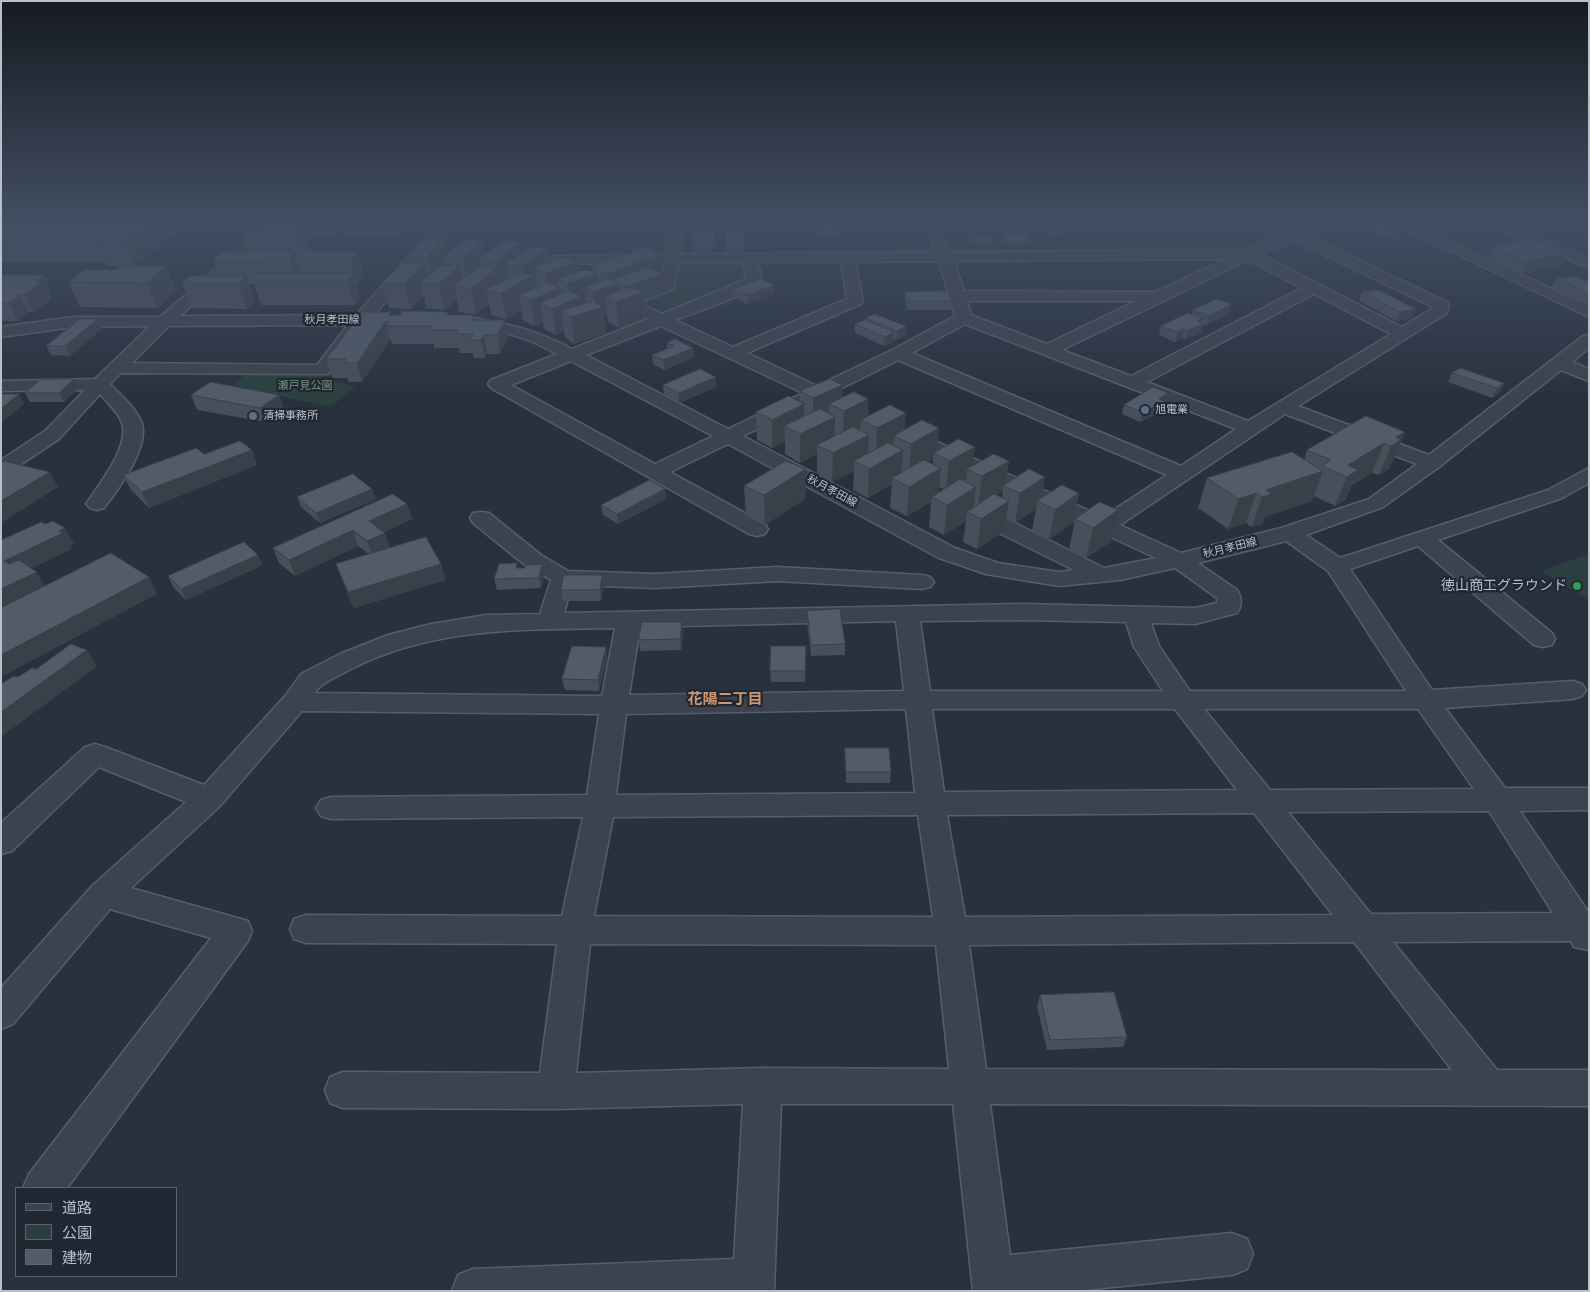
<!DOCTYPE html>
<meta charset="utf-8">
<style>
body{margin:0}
#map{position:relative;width:1590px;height:1292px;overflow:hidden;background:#28313e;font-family:"Alegreya Sans","Noto Sans JP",sans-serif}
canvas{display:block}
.frame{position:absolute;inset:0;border:2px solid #b8bfc9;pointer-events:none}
.legend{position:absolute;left:15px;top:1187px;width:162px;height:90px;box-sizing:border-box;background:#212833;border:1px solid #5d646f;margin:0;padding:6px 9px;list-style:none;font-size:15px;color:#b8bfc9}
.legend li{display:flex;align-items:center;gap:10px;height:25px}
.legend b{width:25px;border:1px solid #5d646f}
</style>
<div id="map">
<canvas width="1590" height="1292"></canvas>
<div class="frame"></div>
<ul class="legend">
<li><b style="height:6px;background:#3c434e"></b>道路</li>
<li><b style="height:14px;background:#2b3f40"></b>公園</li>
<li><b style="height:14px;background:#525c69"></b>建物</li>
</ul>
</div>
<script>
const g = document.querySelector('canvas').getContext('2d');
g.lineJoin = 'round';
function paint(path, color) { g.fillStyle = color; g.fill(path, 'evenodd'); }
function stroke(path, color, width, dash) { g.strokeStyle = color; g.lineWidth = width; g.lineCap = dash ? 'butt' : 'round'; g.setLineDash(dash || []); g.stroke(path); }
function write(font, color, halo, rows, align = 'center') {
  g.font = font + ' "Alegreya Sans","Noto Sans JP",sans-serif'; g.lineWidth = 4.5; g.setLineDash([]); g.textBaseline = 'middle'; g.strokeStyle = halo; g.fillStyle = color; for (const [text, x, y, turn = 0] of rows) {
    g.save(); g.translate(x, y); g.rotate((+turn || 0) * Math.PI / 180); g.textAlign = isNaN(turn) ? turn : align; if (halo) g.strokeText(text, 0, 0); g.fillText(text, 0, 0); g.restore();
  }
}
paint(new Path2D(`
 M679 259 746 260 750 280 664 315 637 301 671 289 674 285Z
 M248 372H325L320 379 356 386 331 407 233 386Z
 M1589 554V600L1541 571Z`), '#2b3f40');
const minor = new Path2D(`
 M270 222H285L180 316 356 315 440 222H496L489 226 451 227 374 315 396 317 398 320 396 323 366 325 328 374 121 373 110 384C121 395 137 409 142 424 149 448 118 490 104 508L97 510 90 508 86 504C99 485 130 446 122 423 118 412 108 403 100 394L59 439 8 473 1 475V460L45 431 85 390 1 391V381L95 379 150 326 73 327 1 337V327L73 317H160ZM348 325 317 365 132 363 169 326Z
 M670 222H684L680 254 936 252 923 222H937L950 252 1247 250 1282 235 1260 222H1278L1447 302 1449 305 1447 313 1298 406 1429 455 1583 336 1589 335V348L1572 362 1589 369V381L1561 370 1439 467 1383 507 1306 535 1340 558 1548 490 1589 468V483L1562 498 1438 540 1552 633 1555 639 1552 645 1543 647 1534 645 1418 546 1350 569 1432 690 1573 681 1582 684 1586 690 1582 696 1573 699 1445 708 1505 788H1589V810L1520 811 1589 913V950L1574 947 1571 941 1393 942 1497 1070H1589V1106L990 1104 1010 1255 1232 1233 1247 1239 1253 1254 1247 1269 1232 1275 1073 1291H973L953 1104H781L774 1291H452L458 1275 473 1269 734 1259 743 1104 556 1109 343 1108 330 1103 325 1090 330 1077 343 1072 540 1073 557 944 306 943 294 939 290 929 294 919 306 915 562 916 583 817 331 819 321 816 316 808 321 800 331 797 587 795 599 714 302 711 219 807 131 888 248 921 252 931 248 941 67 1188H23L29 1174 211 938 110 909 13 1024 1 1029V988L93 885 186 802 99 767 12 851 1 854V823L85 747 95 744 105 747 204 785 286 695 301 674 340 654 388 635 431 624 486 615 540 614 551 580 525 565 473 523 470 518 473 513 481 512 489 513 541 555 568 571 656 574 777 567 922 575 930 577 934 582 930 587 922 589 777 581 656 588 572 585 564 613 1022 604 1195 608 1217 603V598L1175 568 1120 580 1059 586 986 574 939 558 728 444 670 472 765 524 768 529 765 534 757 536 749 534 491 388 488 384 491 380 557 354 531 341 510 334 467 326 465 323 467 320 473 318C511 324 538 331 572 349L648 319 609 301 607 298 615 293 625 297 661 283 664 263 516 264 511 263 509 260 511 257 665 254ZM1293 240 1433 307V308L1402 327 1260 254ZM1226 259 1155 292 964 291 954 261ZM1248 260 1302 288 1131 376 1062 350ZM939 261 955 316 892 350 817 386 747 353 861 304 863 301 855 262ZM758 262H841L847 299 733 347 675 320C693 313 752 294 762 281ZM679 263H744L746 279 662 314 638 303 673 289ZM1314 294 1391 334 1248 421 1147 382ZM967 301H1136L1047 344 971 315ZM965 324 1236 429 1181 466 912 353ZM661 326 803 393 728 429 586 355ZM898 360 1167 475 1103 517 913 431H899L896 435 899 439 1156 558 1104 568 981 506 973 505 965 506 962 511 965 516 1074 570 1059 572 998 563 955 548 743 436 818 400 832 407H846L848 403 846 399 832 393ZM571 361 713 436 655 464 511 385ZM1285 414 1417 464 1369 499 1281 528 1181 553 1120 525ZM1286 541 1328 571 1406 691H1190L1159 646 1151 623 1195 624 1237 613C1242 606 1242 597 1237 590L1198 563ZM1022 620 1126 622 1134 647 1163 691H930L920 621ZM896 621 904 691 629 695 640 627ZM615 628 602 696 315 693C322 682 337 677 349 670 434 626 523 630 615 628ZM906 709 915 793 616 795 626 714ZM932 709H1175L1237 790 944 792ZM1204 709H1418L1474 789 1270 790ZM1489 811 1553 913 1371 914 1288 812ZM1254 813 1333 915 965 917 947 815ZM918 815 933 917 594 916 613 817ZM1354 942 1452 1070 986 1069 969 945ZM590 944 936 945 949 1069 763 1068 576 1073Z
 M1390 222H1408L1589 306V317Z
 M1483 222H1502L1589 259V268Z
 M1571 222H1589V230Z`);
stroke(minor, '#575e69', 3);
paint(minor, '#3c434e');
paint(new Path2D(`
 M1 222H189L135 266H107L106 262H1Z
 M273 222H335L337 232 333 238 306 239 310 251H357L364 276 357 283H356L360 299 355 305H261L254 284H249L255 301 247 309 192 308 182 283 219 276 213 260 248 253 242 235 276 229Z
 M342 222H400L402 232 399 237 347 238Z
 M816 222H834L836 229 835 237H818Z
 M1041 222H1061L1063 226 1062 234H1048Z
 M1370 226 1402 235 1401 239 1391 240 1368 230Z
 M744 229V253H726V245Z
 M1003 234 1029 240 1028 244H1005L1003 239Z
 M970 235 992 240V244H972L969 239Z
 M714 238 713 251 694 252 693 243Z
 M482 240 485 255 522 253 548 249 550 262 578 272H592L591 267 662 254 663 267 654 270 663 274V282L640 291 643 292 645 318 619 328 608 322 607 314 604 315 606 333 574 344 565 337 564 331 556 335 544 329 543 322 535 326 523 321 521 310 506 319 491 315 489 304 476 314 459 312 457 299 445 310 426 308 424 296 410 309 389 308 382 283 408 263 407 256 448 254Z
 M1492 246 1569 253 1563 265 1522 273 1486 258Z
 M115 270 176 291 157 308 80 307 68 282Z
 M1 275H44L52 293 49 295 51 299 33 312H28L18 321H1Z
 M1556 278 1589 281V305L1552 287Z
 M774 285V293L747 304 735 298 734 289Z
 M905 292 951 301V310H907L905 300Z
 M1362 292 1412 318 1396 321 1359 301Z
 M1232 304 1229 313 1207 325 1202 323V333L1186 339 1182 338 1175 342 1159 335 1161 326 1192 314 1193 310Z
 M448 312V315L475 320H505L508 337 500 354H487L485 358H474L473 353H460L459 348H434V344H392L391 340H390L362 382H349L347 378H332L326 359 391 315Z
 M866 318 906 326 905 336 896 340 894 339 893 342 884 346 855 333V324L866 321Z
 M102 329 70 356 51 355 46 346Z
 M667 343 694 357 664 370 653 364 652 355 667 349Z
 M1452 373 1504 383 1500 392 1492 398 1448 382Z
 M74 379 79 388 64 402H30L25 393Z
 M663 385 716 387 679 403 664 394Z
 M800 391 842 398 868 399V417L905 429 939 428 936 452 975 447 972 466 1009 461 1005 485 1045 477 1041 499 1079 493 1073 523 1049 540 1032 531 1036 509 1015 523 1006 519 1004 531 977 549 963 542 966 521 944 535 929 527 931 502 907 516 890 508 892 484 868 498 853 490 854 471 832 482 817 474V454L800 463 785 454V442L772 448 757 440 756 412 800 402ZM933 459V464L928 462ZM939 487 944 489 939 493ZM1003 491 1002 498 996 495Z
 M1168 393 1164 411 1140 422 1122 414 1124 405Z
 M191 395H279L284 409 266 422 197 410Z
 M1405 432 1389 469 1379 475 1372 473 1352 485 1346 499 1335 506 1314 496 1312 501 1265 517 1262 524 1252 527 1246 523 1228 529 1198 508 1207 478 1304 460 1307 450Z
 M204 454 257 465 149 508 131 490 123 475Z
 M806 469 805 499 765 525 746 516 744 486Z
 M372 489 376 499 320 523 301 507 297 497Z
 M665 489 666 499 618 524 603 515 601 505Z
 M1100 502 1111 541 1086 558 1069 550 1075 519Z
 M407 504 412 519 384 532 390 548 441 564 445 580 354 608 342 580 336 564 369 554 358 546 295 576 279 563 273 548Z
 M542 564 544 575 541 588 497 590 494 579 525 568Z
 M263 565 186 600 173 587 168 576Z
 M602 575 604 585 601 601H563L561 590Z
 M807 611 845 644V655L811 656 807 622Z
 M683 633 681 650 640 651 639 640Z
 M806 646 805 682H771L770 671Z
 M606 647 607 658 599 691 565 690 562 679Z
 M845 748 891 772 890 783H846Z
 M1040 995 1127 1037 1123 1047 1047 1050 1037 1006Z`), '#474f5a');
paint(new Path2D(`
 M151 222H189L135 266 125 242Z
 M328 222H335L337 232 333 238Z
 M395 222H400L402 232 399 237Z
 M303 229 310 253 305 259 298 235Z
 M1402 235 1401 239 1391 240 1392 236Z
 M445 238 449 258H444L446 266 432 282 427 257Z
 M482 240 486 260 479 259 481 270 468 283 463 259Z
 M520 243 524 264 548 249 552 270 577 263 579 280 597 274 599 291 619 284 621 300 643 292 645 318 619 328 616 302 605 296 607 314 604 315 606 333 574 344 571 317 561 311 564 331 556 335 552 309 540 303 543 322 535 326 531 300 519 295 521 310 506 319 501 293 486 290 489 304 476 314 471 289 496 269 501 293 523 281 521 266 505 264 508 280 500 286 496 261ZM534 267 545 273 548 293 537 297 535 284 537 283ZM557 279 567 284 570 301 562 304 560 288H558ZM584 287 593 292 596 309 586 304Z
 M357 251 364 276 357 283 351 259Z
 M295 252 297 259H295L301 279 295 280 289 259Z
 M1569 253 1563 265 1522 273 1528 261Z
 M662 254 663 267 609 287 607 274Z
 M425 264 430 284 420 283 424 296 410 309 404 284Z
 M166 266 176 291 157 308 147 283Z
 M460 266 464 288 454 286 457 299 445 310 439 284Z
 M353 274 360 299 355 305 347 280Z
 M663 274V282L626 296 625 287Z
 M44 275 52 293 49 295 51 299 33 312 25 295 36 281Z
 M246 276 255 301 247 309 238 284Z
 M774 285V293L747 304V295Z
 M20 295 28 312 18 321 9 303Z
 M1232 304 1229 313 1207 325 1209 316Z
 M1416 309 1412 318 1396 321 1399 312Z
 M1203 318 1201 325 1204 324 1202 333 1186 339 1188 330 1197 321Z
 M98 319 102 329 70 356 65 346Z
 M505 320 508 337 500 354 497 335Z
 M385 322 390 340 362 382 357 363Z
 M906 326 905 336 896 340 897 331Z
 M1184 329 1182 338 1175 342 1177 332Z
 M894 332 893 342 884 346 885 337Z
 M484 335 487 354 485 358 481 340Z
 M693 348 694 357 664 370 663 360Z
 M716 377V387L679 403V393Z
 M74 379 79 388 64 402 59 393Z
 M1504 383 1500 392 1492 398 1497 388Z
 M843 385 842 410 829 404V419L813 426V398Z
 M1168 393 1164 411 1140 422 1142 412 1159 399Z
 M19 394 24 404 1 423V409Z
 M279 395 284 409 266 422 260 408Z
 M868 399 867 423 861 420 860 431 843 440 844 411Z
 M804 404V432L835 417 834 445H817V454L800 463V434L784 426 785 442 772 448V420Z
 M906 413 904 440 894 436 893 447 876 457 877 428Z
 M939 428 936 454 934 453 933 459 909 473 911 444Z
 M1405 432 1389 469 1379 475 1391 446 1396 437Z
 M869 435 867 464 854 461V471L832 482 833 453Z
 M1384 443 1372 473 1352 485 1346 499 1335 506 1347 477 1348 465Z
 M975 447 972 471 967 469 966 479 946 490 949 461Z
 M252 450 257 465 149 508 142 492Z
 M903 450 901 479 892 478V484L868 498 869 469Z
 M1009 461 1005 486H1003V491L978 506 982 476Z
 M941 468 938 497H932L931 502 907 516 909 487Z
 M806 469 805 499 765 525 764 495Z
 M1323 471 1312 501 1265 517 1262 524 1252 527 1262 497 1266 490Z
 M50 472 58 487 1 523V501Z
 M1045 477 1041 503 1037 501 1036 509 1015 523 1020 493Z
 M976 487 973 514 967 512 966 521 944 535 947 505Z
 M372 489 376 499 320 523 316 513Z
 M665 489 666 499 618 524 617 514Z
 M1079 493 1073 523 1049 540 1055 510Z
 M1256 493 1246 523 1228 529 1238 499Z
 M1009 501 1004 531 977 549 981 519Z
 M407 504 412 519 374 537 369 521Z
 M1118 510 1111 541 1086 558 1093 528Z
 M65 528 74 544 70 546 72 549 14 577 4 561Z
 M353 530 358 546 295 576 289 560Z
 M385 533 390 548 373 557 367 541Z
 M258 555 263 565 186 600 181 589Z
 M441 564 445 580 354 608 348 592Z
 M542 564 544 575 541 588 539 578Z
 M37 572 46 588 1 610V589Z
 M602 575 604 585 601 601 600 590Z
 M149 577 157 594 1 677V655Z
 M682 622 683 633 681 650 680 639Z
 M606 647 607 658 599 691 598 680Z
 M87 650 97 666 1 737V712Z`), '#39404a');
const building = new Path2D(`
 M1 222H151L125 242 97 241 101 238H1Z
 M817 222H834L836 229H818Z
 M1047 222H1061L1063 226H1049Z
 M1380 224 1402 235 1392 236 1370 226Z
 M249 229H303L298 235H242Z
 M744 229V245H726V230Z
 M694 230H714L713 243H693Z
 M1003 234H1026L1029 240H1006Z
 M970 235H989L992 240H972Z
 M426 237 445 238 427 257 407 256Z
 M1532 238 1569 253 1528 261 1492 246Z
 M464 239 482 240 463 259 444 258Z
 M504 241 520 243 496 261 479 259Z
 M533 246 548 249 521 266 505 264Z
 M646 247 662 254 607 274 591 267Z
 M302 251H357L351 259H295Z
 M295 252 289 259 213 260 220 253Z
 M566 257 577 263 545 273 534 267Z
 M404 263 425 264 404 284 382 283Z
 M442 265 460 266 439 284 420 283Z
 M121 266H166L147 283 68 282 84 270H115Z
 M480 267 496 269 471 289 454 286Z
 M647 267 663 274 625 287 612 280Z
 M586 269 597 274 567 284 557 279Z
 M520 272 534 275 501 293 486 290Z
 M259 273 353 274 347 280H252Z
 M1 275H44L36 281H43L25 295H20L9 303H1Z
 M191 276H246L238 284 182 283Z
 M1577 277 1589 284V294L1556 278Z
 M609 279 619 284 593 292 584 287Z
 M761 279 774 285 747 295 734 289Z
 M1586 280 1589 281V284L1583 281Z
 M547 283 560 288 531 300 519 295Z
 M631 287 643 292 616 302 605 296Z
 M1378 290 1416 309 1399 312 1362 292Z
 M569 291 582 296 552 309 540 303Z
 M948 291 951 301H908L905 292Z
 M1216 299 1232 304 1209 316 1193 310Z
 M593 301 603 307 571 317 561 311Z
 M402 311 448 312 445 315H474L472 320H505L497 335H484L481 340H470L473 334H456L459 330H430L433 326H387L390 322H385L357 363H343L346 359H326L362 312H391L388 315H400Z
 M1188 313 1203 318 1197 321 1204 324 1188 330 1184 329 1177 332 1161 326Z
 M875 314 906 326 897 331 866 318Z
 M80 319H98L65 346H46Z
 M865 320 894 332 885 337 855 324Z
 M675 339 693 348 663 360 652 355 674 346 667 343Z
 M1460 368 1504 383 1497 388 1452 373Z
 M700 369 716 377 679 393 663 385Z
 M41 379H74L59 393H25Z
 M830 379 843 385 813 398 800 391Z
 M211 382 279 395 260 408 191 395Z
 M1153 387 1168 393 1159 399 1166 402 1142 412 1124 405Z
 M854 392 868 399 844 411 829 404Z
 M1 394H19L1 409Z
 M789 396 804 404 772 420 756 412Z
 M890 405 906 413 877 428 861 420Z
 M820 409 835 417 800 434 784 426Z
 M1366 416 1405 432 1396 437 1401 440 1391 446 1384 443 1348 465 1358 470 1347 477 1322 466 1331 460 1307 450Z
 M922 420 939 428 911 444 894 436Z
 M853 427 869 435 833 453 817 445Z
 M959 439 975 447 949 461 934 453Z
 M240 441 252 450 142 492 123 475 196 448 204 454Z
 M888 443 903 450 869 469 854 461Z
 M1292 452 1323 471 1266 490 1272 494 1262 497 1256 493 1238 499 1207 478Z
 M994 454 1009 461 982 476 967 469Z
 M924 460 941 468 909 487 892 478Z
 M4 461 50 472 1 501V463Z
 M786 461 806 469 764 495 744 486Z
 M1029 469 1045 477 1020 493 1003 486Z
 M353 474 372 489 316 513 297 497Z
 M960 479 976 487 947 505 932 497Z
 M650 480 665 489 617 514 601 505Z
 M1062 485 1079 493 1055 510 1037 501Z
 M393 494 407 504 369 521 385 533 367 541 353 530 289 560 273 548Z
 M994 494 1009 501 981 519 967 512Z
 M1100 502 1118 510 1093 528 1075 519Z
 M53 521 65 528 59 531 63 533 4 561 9 564 19 560 37 572 1 589V540L41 522 45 524Z
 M426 537 441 564 348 592 336 564Z
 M244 542 258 555 181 589 168 576Z
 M111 553 149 577 1 655V608Z
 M517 563 516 568H525L526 565 542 564 539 578 494 579 499 564Z
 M564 575H602L600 590H561Z
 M840 609 845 644 811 645 807 611Z
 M642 622H682L680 639 639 640Z
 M71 644 87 650 1 712V684L14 676 18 677 32 668 36 669Z
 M572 646 606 647 598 680 562 679Z
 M771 646H806L805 671H770Z
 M845 748H889L891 772H846Z
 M1114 992 1127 1037 1050 1040 1040 995Z`);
paint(building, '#525c69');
stroke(building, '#39404a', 1);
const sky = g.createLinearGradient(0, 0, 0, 403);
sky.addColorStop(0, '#161b22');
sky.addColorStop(0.55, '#424e63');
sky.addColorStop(1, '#424e6300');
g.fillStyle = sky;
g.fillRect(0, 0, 1590, 403);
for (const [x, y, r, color] of [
 [1145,410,5,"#5c6f8a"],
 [253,416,5,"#5c6f8a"],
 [1577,586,5,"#2e9e5b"]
]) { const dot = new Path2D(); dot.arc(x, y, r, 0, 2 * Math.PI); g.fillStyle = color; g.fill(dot); stroke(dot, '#212833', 2); }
write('11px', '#b8bfc9', '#212833', [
 ["秋月孝田線",332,320],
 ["秋月孝田線",832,491,28],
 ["秋月孝田線",1230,548,-14]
]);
write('11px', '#72977a', '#212833', [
 ["瀬戸見公園",305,386]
]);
write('11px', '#b8bfc9', '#212833', [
 ["旭電業",1155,410],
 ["清掃事務所",263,416]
], 'left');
write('14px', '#b8bfc9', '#212833', [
 ["徳山商工グラウンド",1567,586]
], 'right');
write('bold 15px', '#cb9871', '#212833', [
 ["花陽二丁目",725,699]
]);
</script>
